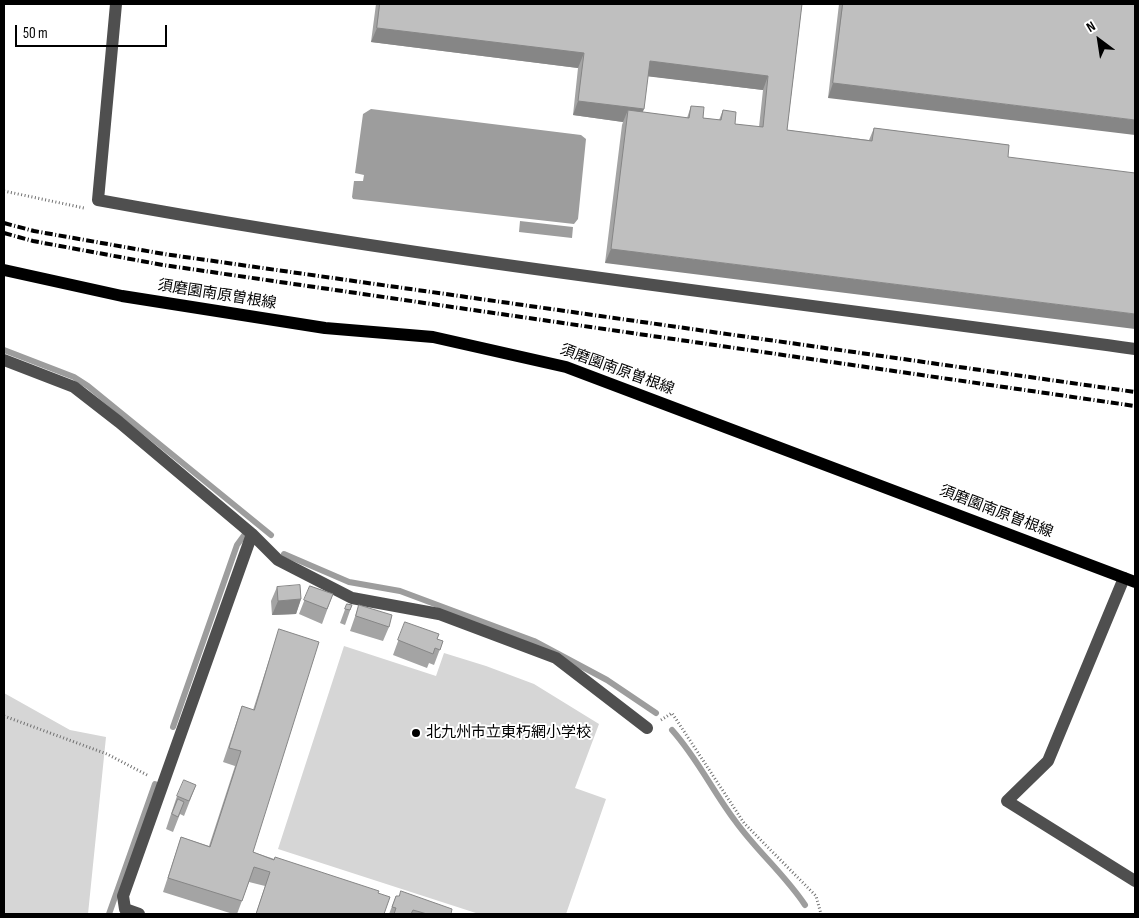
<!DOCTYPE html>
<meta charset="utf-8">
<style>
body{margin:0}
#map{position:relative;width:1139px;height:918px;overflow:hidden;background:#fff;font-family:"Sofia Sans Condensed",sans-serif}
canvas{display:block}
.frame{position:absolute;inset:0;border:5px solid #000;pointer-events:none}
.north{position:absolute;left:1074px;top:15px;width:50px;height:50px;-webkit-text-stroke:4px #fff;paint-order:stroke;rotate:329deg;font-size:14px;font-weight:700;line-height:20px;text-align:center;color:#000}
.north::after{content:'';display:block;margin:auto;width:18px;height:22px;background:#000;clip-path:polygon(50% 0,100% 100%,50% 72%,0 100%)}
.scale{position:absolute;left:15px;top:25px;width:152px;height:22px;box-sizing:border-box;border:2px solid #000;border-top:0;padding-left:6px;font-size:15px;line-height:18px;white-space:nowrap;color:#000;-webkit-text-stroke:4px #fff;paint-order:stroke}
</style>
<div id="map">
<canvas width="1139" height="918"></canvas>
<div class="frame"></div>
<div class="north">N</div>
<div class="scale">50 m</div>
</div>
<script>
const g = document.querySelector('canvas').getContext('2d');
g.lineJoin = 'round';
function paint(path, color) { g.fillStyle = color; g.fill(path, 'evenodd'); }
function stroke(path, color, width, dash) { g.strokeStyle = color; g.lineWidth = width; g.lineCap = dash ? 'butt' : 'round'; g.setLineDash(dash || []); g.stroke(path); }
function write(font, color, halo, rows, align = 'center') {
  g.font = font + ' "Sofia Sans Condensed","Noto Sans JP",sans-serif'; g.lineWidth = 4; g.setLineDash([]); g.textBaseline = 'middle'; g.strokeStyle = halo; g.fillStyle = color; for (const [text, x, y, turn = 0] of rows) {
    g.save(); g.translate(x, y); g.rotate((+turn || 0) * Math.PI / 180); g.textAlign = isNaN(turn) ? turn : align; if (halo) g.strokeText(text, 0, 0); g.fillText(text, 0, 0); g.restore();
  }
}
paint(new Path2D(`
 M344 646 436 676 444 653 486 666 534 684 599 724 575 788 606 799 566 914H479L278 849Z
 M4 693 70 730 106 737 88 914H4Z`), '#d6d6d6');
paint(new Path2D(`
 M371 109 581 135 586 139 578 219 574 224 353 199 352 197 354 181H363L364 175 355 173 363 114Z
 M520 221 573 227 572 238 519 232Z`), '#9d9d9d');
stroke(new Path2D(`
 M4 350 74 377 88 386 271 535
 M284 554 349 582 400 591 534 641 607 680 656 713
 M173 727 237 545 248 530
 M672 730C698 759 713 792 736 822 757 851 785 875 805 905
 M109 914 155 784`), '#9d9d9d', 6);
stroke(new Path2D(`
 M4 191 84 208
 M4 716 107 754 149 776
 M661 720 672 713 744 823 816 896 821 914`), '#717171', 3, [1, 2.5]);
stroke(new Path2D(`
 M116 4 98 200C442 263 790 301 1135 349
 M4 360 74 387 119 422 252 534 278 560 352 598 439 614 556 658 647 728
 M1124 578 1048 761 1007 801 1135 881
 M139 914 125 909 123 896 252 534`), '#4f4f4f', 12);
stroke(new Path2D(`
 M4 270 122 296 325 328 433 337 566 367 1135 582`), '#000', 12);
stroke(new Path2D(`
 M4 223 34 231 164 254 1135 392
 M4 233 33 241 163 265 1135 406`), '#000', 4, [8, 2.5, 1, 2.5]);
paint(new Path2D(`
 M376 4H802L787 130 869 140 874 128 1009 145 605 263 622 125 623 122 573 115 578 68 371 42ZM648 76 763 90 759 127 735 124 723 110 719 120 703 118 691 106 687 118 642 112Z
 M839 4H1135L828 98Z
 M310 586 333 594 322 624 299 614Z
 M277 587 301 599 296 614 272 615 271 601Z
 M347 604 352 605 345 625 340 623Z
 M359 605 389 627 383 641 350 631Z
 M405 622 437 639 443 641 434 665 429 663 427 668 393 655Z
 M279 629 253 852 378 893 384 914H256L265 886 249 882 237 914H233L163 892 181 837 209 846 235 766 223 762 242 706 253 710Z
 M196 785 184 816 180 814 173 832 166 829 177 796Z
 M396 896 451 914H389Z`), '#a4a4a4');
paint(new Path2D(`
 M377 28 584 53 578 68 371 42Z
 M650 61 768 76 763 90 645 76Z
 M833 83 1135 120V135L828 98Z
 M578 101 644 109 638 124 628 110 623 122 573 115Z
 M611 249 1135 314V329L605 263Z
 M301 599 296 614 272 615 278 601Z`), '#868686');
const building = new Path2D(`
 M380 4H802L787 130 872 141 874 128 1009 145 1008 157 1135 173V314L611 249 628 110 689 118 691 106 704 107 703 118 721 120 723 110 736 112 735 124 763 127 768 76 650 61 644 109 578 101 584 53 377 28Z
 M843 4H1135V120L833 83Z
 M300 585 301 599 278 601 277 587Z
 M310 586 333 594 327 609 304 600Z
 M347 604 352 605 350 610 345 609Z
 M359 605 392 615 389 627 356 616Z
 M405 622 439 634 437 639 443 641 440 650 435 648 433 654 398 640Z
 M279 629 319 642 253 852 274 860 275 857 379 891 378 893 390 897 384 914H256L270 872 254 867 242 901 168 878 181 837 210 847 241 751 229 748 242 706 254 710Z
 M184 780 196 785 189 801 177 796Z
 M178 799 184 802 178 817 172 814Z
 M401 891 452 909 451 914H427L413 910 411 914H394L396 908 392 907 396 896H399Z`);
paint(building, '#bfbfbf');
stroke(building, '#868686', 1);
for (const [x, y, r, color] of [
 [416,733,5,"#000"]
]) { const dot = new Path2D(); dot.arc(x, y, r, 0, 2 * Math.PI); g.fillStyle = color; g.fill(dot); stroke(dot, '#fff', 2); }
write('15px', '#000', '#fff', [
 ["須磨園南原曽根線",217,295,9],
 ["須磨園南原曽根線",617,370,20],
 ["須磨園南原曽根線",996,512,21]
]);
write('15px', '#000', '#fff', [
 ["北九州市立東朽網小学校",426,733]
], 'left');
</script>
